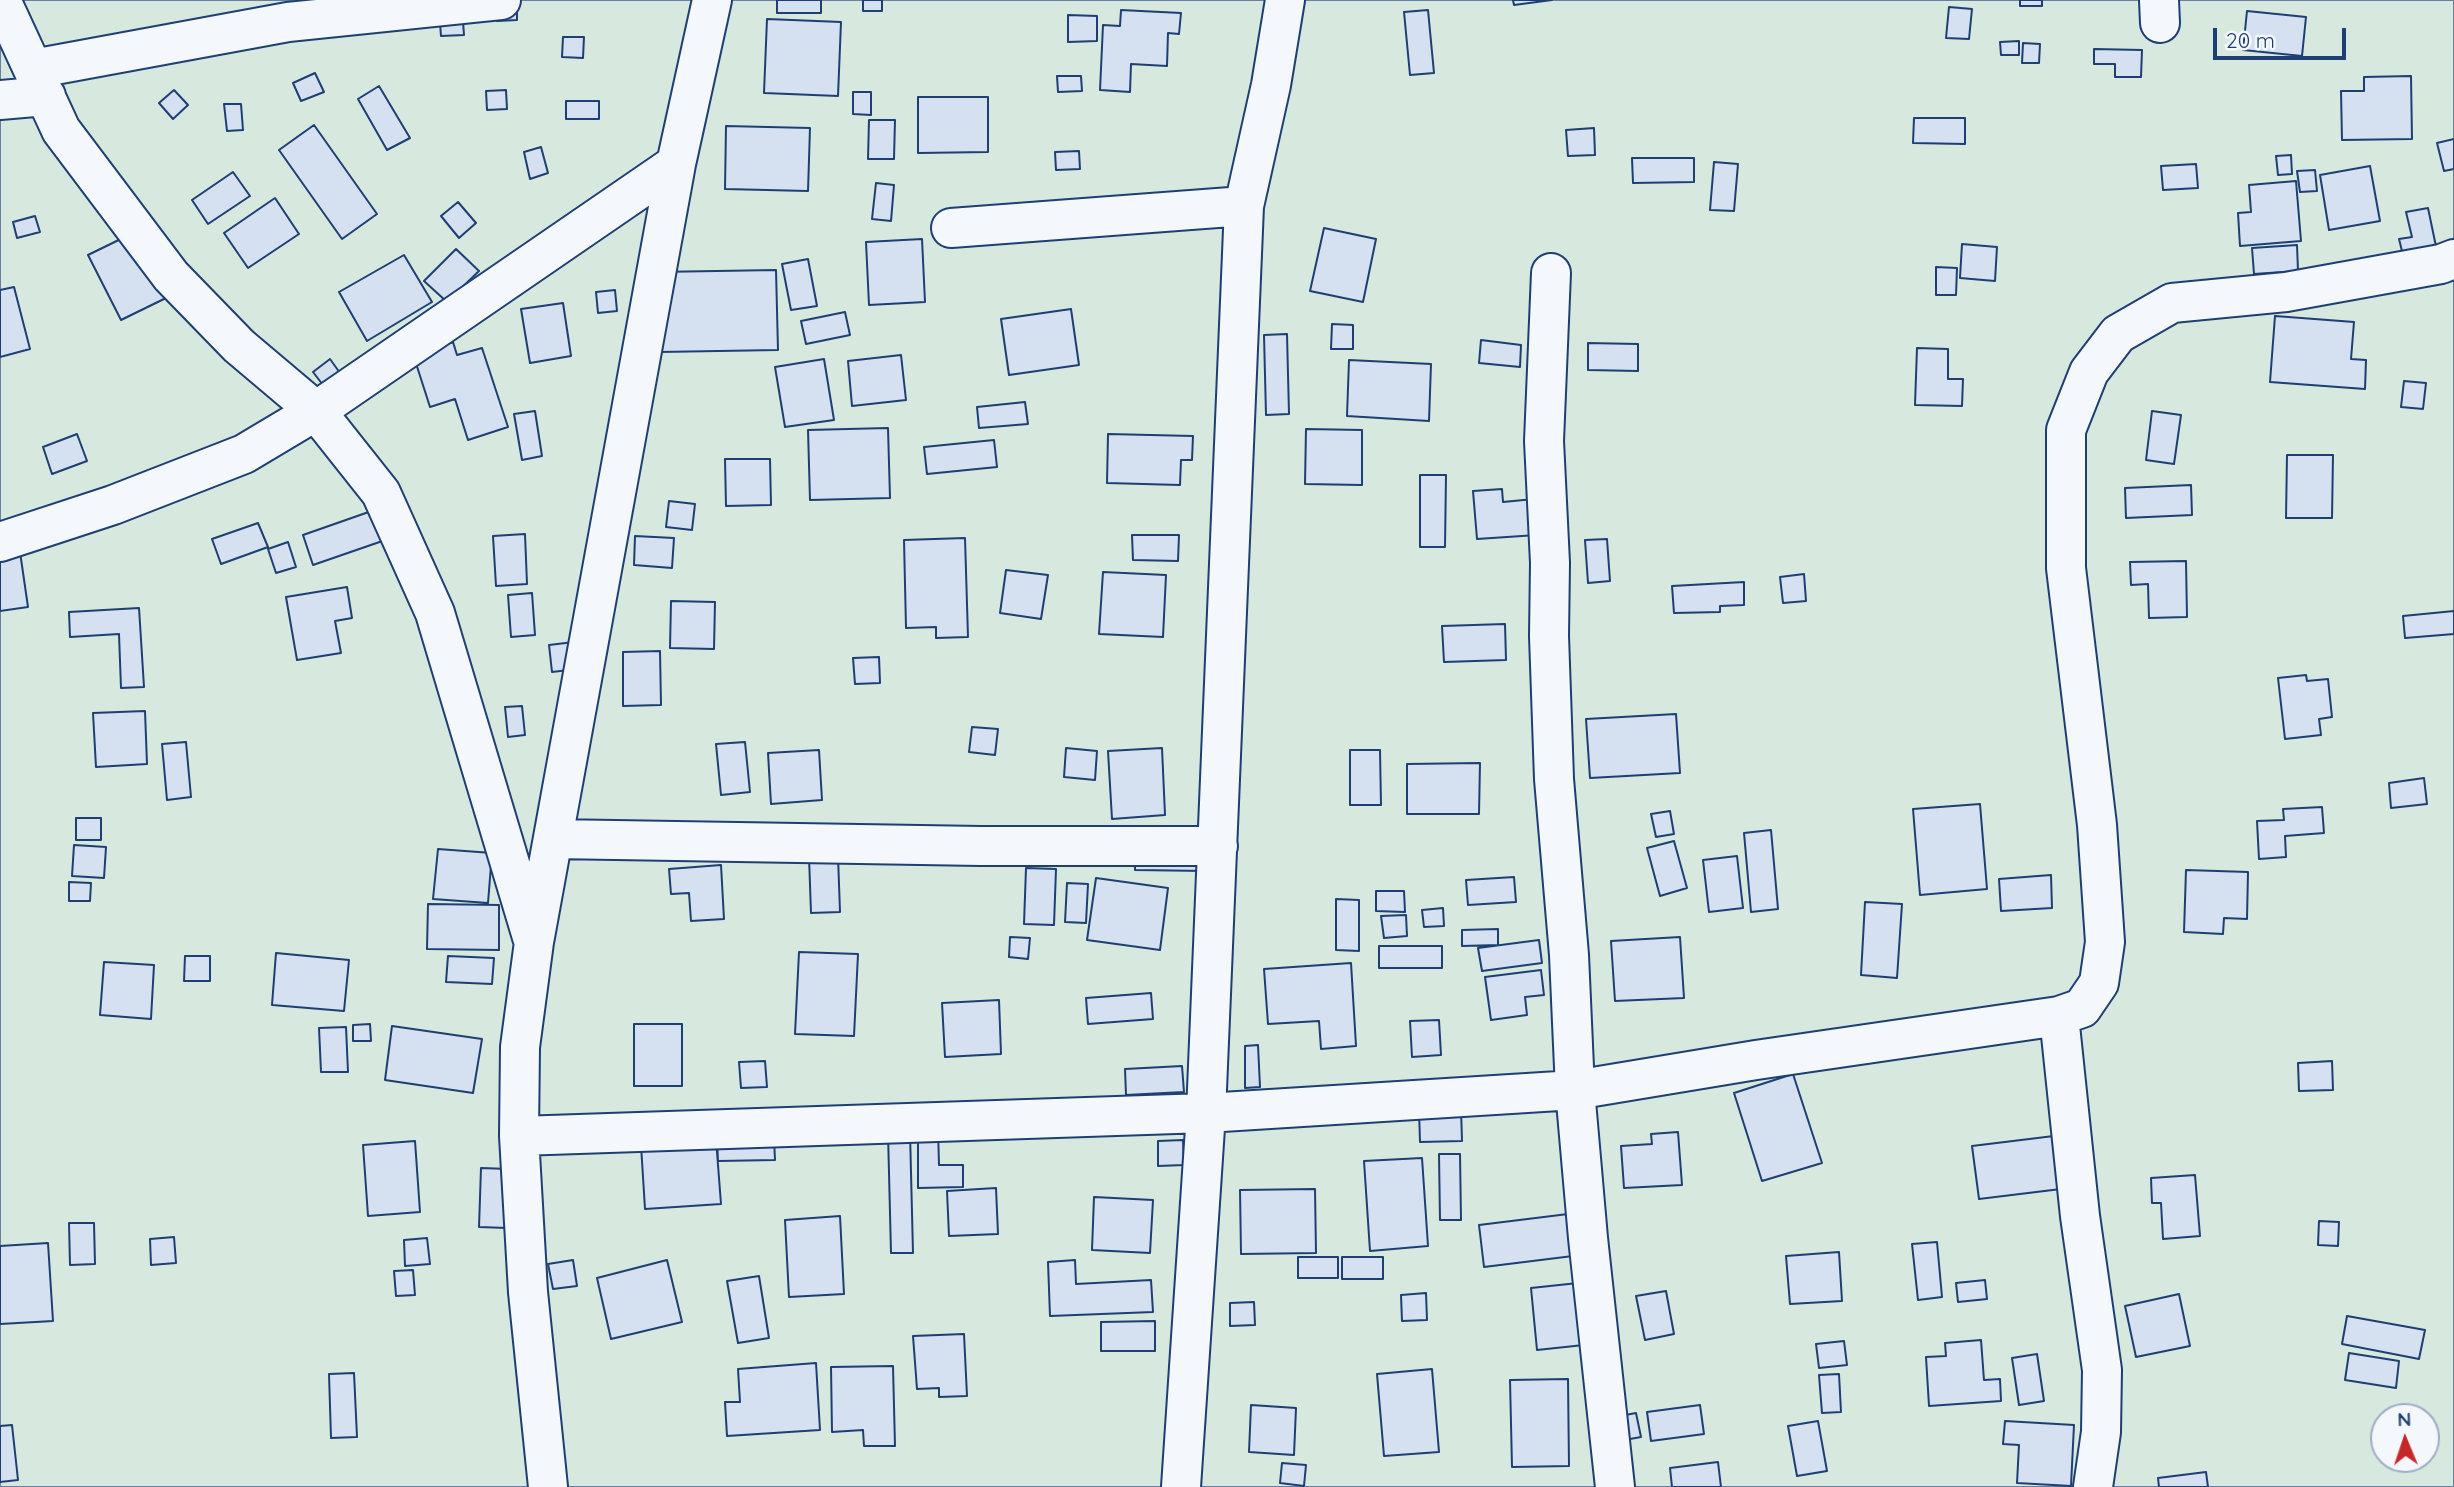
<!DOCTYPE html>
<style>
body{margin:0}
#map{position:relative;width:2454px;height:1487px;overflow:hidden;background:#f4f7fb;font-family:Quicksand,sans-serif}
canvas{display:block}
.north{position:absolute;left:2370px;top:1403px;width:70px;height:70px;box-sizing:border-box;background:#f4f7fb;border:2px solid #9eadc5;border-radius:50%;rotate:358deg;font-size:19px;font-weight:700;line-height:28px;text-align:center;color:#1d3f73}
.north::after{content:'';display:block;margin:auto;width:24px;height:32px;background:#c62828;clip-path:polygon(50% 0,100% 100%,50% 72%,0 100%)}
.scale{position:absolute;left:2213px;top:28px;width:133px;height:32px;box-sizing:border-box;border:4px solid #1d3f73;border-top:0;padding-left:9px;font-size:21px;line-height:24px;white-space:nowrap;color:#1d3f73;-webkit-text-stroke:5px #f4f7fb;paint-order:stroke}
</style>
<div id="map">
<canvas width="2454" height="1487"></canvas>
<div class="north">N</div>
<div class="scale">20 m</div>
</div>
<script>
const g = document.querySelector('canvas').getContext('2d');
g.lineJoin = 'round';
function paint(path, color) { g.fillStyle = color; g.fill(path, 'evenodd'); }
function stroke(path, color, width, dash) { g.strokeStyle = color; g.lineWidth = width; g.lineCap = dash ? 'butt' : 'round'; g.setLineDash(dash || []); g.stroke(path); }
const green = new Path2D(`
 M0 0H2454V1487H0ZM2384 1417H2426V1459H2384Z`);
paint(green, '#d7e8df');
stroke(green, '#687fa3', 2);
const building = new Path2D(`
 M777 0H821V13H777Z
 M863 0H882V11H863Z
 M1513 0H1552L1514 5Z
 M2020 0H2042V6H2020Z
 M517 1V20L497 21V2Z
 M1949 7 1972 9 1969 39 1946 38Z
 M462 8 464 35 441 36 439 10Z
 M1121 10 1181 13 1179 34 1168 33 1167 66 1131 64 1130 92 1100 90 1103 25 1120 26Z
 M1428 10 1434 73 1410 75 1404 12Z
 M2247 11 2306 17 2302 56 2243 50Z
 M1068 15 1097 16V41L1068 42Z
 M767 19 841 22 838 96 764 93Z
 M563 37H584L583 58 562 57Z
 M2019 41V55H2001L2000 42Z
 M2023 43 2040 44 2039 63H2022Z
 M2094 49 2142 50 2141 77H2115V64H2094Z
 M315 73 324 92 301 101 293 83Z
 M1057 76H1081L1082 91 1058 92Z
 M2411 76 2412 139 2342 140 2341 91H2364V77Z
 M379 86 410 138 387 150 358 99Z
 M174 90 188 105 173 119 159 103Z
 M506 90 507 109 487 110 486 91Z
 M853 92H871V115L853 114Z
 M918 97H988V152L918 153Z
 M566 101H599V119H566Z
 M224 104H241L243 130 227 131Z
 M1914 118H1965V144L1913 143Z
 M869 120H895L894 159H868Z
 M314 125 377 214 342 239 279 150Z
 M726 126 810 128 808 191 725 189Z
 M1594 128 1595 155 1568 156 1566 130Z
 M2454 139V169L2444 171 2437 143Z
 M541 147 548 173 530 179 524 152Z
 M1079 151 1080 169 1056 170 1055 152Z
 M2291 155 2292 174 2278 175 2276 156Z
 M1632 158H1694V182L1633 183Z
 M1714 162 1738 164 1734 211 1710 210Z
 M2196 164 2198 188 2163 190 2161 166Z
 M2370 166 2380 221 2329 230 2320 175Z
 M2315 170 2317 191 2300 192 2297 171Z
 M233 172 250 196 208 224 192 200Z
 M2296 181 2301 241 2240 246 2238 213 2251 212 2249 185Z
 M876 183 894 185 891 221 872 219Z
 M275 198 299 234 248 268 224 233Z
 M458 202 476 223 459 238 441 216Z
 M2428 208 2438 256 2405 263 2399 239 2412 237 2406 212Z
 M35 216 40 232 17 238 13 222Z
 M1324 228 1376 239 1363 302 1310 291Z
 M133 233 166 298 121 320 88 255Z
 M922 239 925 302 869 305 866 242Z
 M1962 244 1997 247 1995 281 1960 278Z
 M2297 245 2298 271 2254 274 2252 248Z
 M456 249 479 271 447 302 424 281Z
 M404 255 432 302 367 341 339 292Z
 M808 259 817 306 791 310 782 264Z
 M1936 267 1957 268 1956 295H1936Z
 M776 270 778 350 659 352 657 272Z
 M14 287 30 349 0 357V290Z
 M615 290 617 311 598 313 596 292Z
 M563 303 571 356 530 363 521 309Z
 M1071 309 1079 365 1009 375 1001 319Z
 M845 312 850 335 806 344 801 321Z
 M2275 316 2354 322 2351 359 2366 360 2365 389 2270 382Z
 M1332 324 1353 325V349H1331Z
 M1287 334 1289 414 1266 415 1264 335Z
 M1481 340 1521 345 1520 367 1479 363Z
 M453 342 457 355 482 348 508 427 468 440 455 399 430 407 413 354Z
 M1588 343 1638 344V371L1588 370Z
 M1917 348 1948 349V379H1963L1962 406 1915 405Z
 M901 355 906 400 852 406 848 361Z
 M330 359 340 373 323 385 313 372Z
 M824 359 834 420 785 427 775 367Z
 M1349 360 1431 364 1429 421 1347 416Z
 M2404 381 2426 383 2423 409 2401 407Z
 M1025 402 1028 424 979 428 977 407Z
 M535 411 542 456 522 460 514 414Z
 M2152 411 2181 415 2174 464 2146 460Z
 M888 428 890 498 810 500 808 430Z
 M1306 429 1362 430V485L1305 484Z
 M77 434 87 461 52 474 43 447Z
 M1108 434 1193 436 1192 460H1181L1180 485 1107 483Z
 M994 440 997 467 927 474 924 447Z
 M2287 455H2333L2332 518H2286Z
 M725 459H770L771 505 726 506Z
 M1420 475H1446L1445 547H1420Z
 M2191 485 2192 515 2126 518 2125 488Z
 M1502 489 1503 502 1534 499 1537 535 1477 539 1473 491Z
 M669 501 695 504 692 530 666 527Z
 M383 507 394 537 313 565 303 535Z
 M258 523 268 547 221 564 212 539Z
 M525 534 527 584 496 586 493 536Z
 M1132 535H1179L1178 561 1133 560Z
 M635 536 674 538 672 568 634 565Z
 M965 538 968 637 936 638V627L906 628 904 540Z
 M1607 539 1610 581 1588 583 1585 540Z
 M288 542 296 567 276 573 268 549Z
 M19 545 28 607 0 611V548Z
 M2186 561 2187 617 2149 618 2148 584 2131 585 2130 562Z
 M1006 570 1048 575 1041 619 1000 613Z
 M1103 572 1166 575 1163 637 1099 634Z
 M1804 574 1806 601 1783 603 1780 577Z
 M1744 582V605L1720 606V612L1674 613 1672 586Z
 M347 587 352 618 335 621 341 653 297 660 286 597Z
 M532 593 535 635 511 637 508 595Z
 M671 601 715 602 714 649 670 648Z
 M139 608 144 687 121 688 119 634 70 637 69 612Z
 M2454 611V634L2405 638 2403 616Z
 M1505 624 1506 660 1444 662 1442 626Z
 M574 642 577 669 552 672 549 645Z
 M660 651 661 705 623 706V652Z
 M879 657 880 683 855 684 853 658Z
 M2306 675 2307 681 2328 679 2332 717 2319 719 2321 735 2285 739 2278 678Z
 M522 706 525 735 508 737 505 707Z
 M145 711 147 764 96 767 93 713Z
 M1676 714 1680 773 1590 778 1586 719Z
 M972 727 998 729 995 755 969 752Z
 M186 742 191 797 167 800 162 744Z
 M745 742 750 792 721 795 716 744Z
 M1066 748 1097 751 1095 780 1064 777Z
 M1162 748 1165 815 1112 819 1108 751Z
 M819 750 822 800 771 804 768 753Z
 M1350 750H1380L1381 805H1350Z
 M1480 763 1479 814H1407V764Z
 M2424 778 2427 804 2391 808 2389 783Z
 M1980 804 1987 889 1920 895 1913 809Z
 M2322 807 2324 833 2285 836 2286 857 2259 859 2257 821 2284 820 2283 809Z
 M1670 811 1674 834 1656 837 1651 814Z
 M76 818H101V840H76Z
 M1771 830 1778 909 1751 912 1744 833Z
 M1674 841 1687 888 1660 896 1647 848Z
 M74 845 106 847 104 878 72 876Z
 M438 849 492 853 488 903 433 899Z
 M1135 851 1207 852 1206 871 1135 870Z
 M838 856 840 912 811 913 809 857Z
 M1737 856 1743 908 1709 912 1703 860Z
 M721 865 724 919 691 921 689 893 671 894 669 869Z
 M1026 868 1056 869 1054 925 1024 924Z
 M2186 870 2248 872 2247 919 2224 918 2223 934 2184 932Z
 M2051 875 2052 908 2001 911 1999 879Z
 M1514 877 1516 902 1468 905 1466 880Z
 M1096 878 1168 888 1160 950 1087 940Z
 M69 882 91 883 90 901H69Z
 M1067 883 1088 884 1086 923 1065 922Z
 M1376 891H1404L1405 912 1376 911Z
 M1336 899 1359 900V951L1336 950Z
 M1865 902 1902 904 1897 978 1861 975Z
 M428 904 499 905V950L427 949Z
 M1443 908 1444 926 1424 927 1422 910Z
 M1406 915 1407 936 1384 938 1381 916Z
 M1498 929V945L1462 946V930Z
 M1010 937 1030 938 1028 959 1009 957Z
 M1680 937 1684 998 1615 1001 1611 941Z
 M1539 940 1542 963 1482 971 1478 948Z
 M1379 946H1442V968H1379Z
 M799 952 858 954 854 1036 795 1034Z
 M276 953 349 960 344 1011 272 1005Z
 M185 956H210V981H184Z
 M448 956 494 958 492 984 446 982Z
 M104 962 154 965 151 1019 100 1015Z
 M1351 963 1356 1046 1321 1049 1319 1021 1268 1024 1264 969Z
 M1541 970 1544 995 1525 997 1527 1015 1491 1020 1485 977Z
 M1151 993 1153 1019 1088 1024 1086 998Z
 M999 1000 1001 1054 945 1057 942 1003Z
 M1439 1020 1441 1055 1412 1057 1410 1021Z
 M370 1024 371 1041H353V1025Z
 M634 1024H682V1086H634Z
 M392 1026 482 1039 473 1093 385 1080Z
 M346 1027 348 1072H321L319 1028Z
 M1258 1045 1260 1087 1245 1088V1046Z
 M765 1061 767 1087 741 1088 739 1062Z
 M2332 1061 2333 1090 2299 1091 2298 1063Z
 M1182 1066 1184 1092 1126 1095 1125 1069Z
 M1793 1074 1822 1163 1762 1181 1734 1093Z
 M1461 1109 1462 1141 1420 1142 1419 1111Z
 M918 1129H938L939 1165H963V1187L918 1188Z
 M910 1132 913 1253H891L888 1133Z
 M1678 1132 1682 1185 1624 1188 1621 1146 1652 1144 1651 1134Z
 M2062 1135 2069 1188 1979 1199 1972 1146Z
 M716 1139 721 1204 645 1209 641 1145Z
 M774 1139 775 1160 718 1161 717 1140Z
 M1183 1140 1184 1165 1158 1166V1141Z
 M415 1141 420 1212 368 1216 363 1145Z
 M1439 1154H1460L1461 1220H1440Z
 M1422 1158 1428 1246 1370 1251 1364 1161Z
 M481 1168 509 1169 507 1228 479 1227Z
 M2195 1175 2200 1236 2163 1239 2161 1203H2152L2151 1178Z
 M996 1188 998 1234 949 1236 947 1191Z
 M1315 1189 1316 1253 1241 1254 1240 1190Z
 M1094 1197 1153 1200 1150 1253 1092 1250Z
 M1568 1214 1573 1256 1484 1267 1479 1225Z
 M840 1216 844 1294 789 1297 785 1220Z
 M2319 1221 2339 1222 2338 1246 2318 1245Z
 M69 1223H94L95 1264 70 1265Z
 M174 1237 176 1263 151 1265 150 1239Z
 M427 1238 430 1264 405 1266 404 1240Z
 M1937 1242 1942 1297 1918 1300 1912 1244Z
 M48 1243 53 1321 0 1324V1246Z
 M1839 1252 1842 1301 1790 1304 1786 1256Z
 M1298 1257H1338V1278H1298Z
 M1342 1257H1383V1279H1342Z
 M573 1260 577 1286 553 1289 548 1264Z
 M667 1260 682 1322 611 1339 597 1278Z
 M1075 1260 1076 1284 1151 1280 1153 1312 1050 1316 1048 1262Z
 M413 1270 415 1295 396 1296 394 1271Z
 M759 1276 769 1338 738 1343 727 1281Z
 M1985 1280 1987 1299 1958 1302 1956 1283Z
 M1578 1283 1584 1345 1537 1350 1531 1288Z
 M1666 1291 1674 1334 1645 1340 1636 1296Z
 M1426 1293 1427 1320 1402 1321 1401 1295Z
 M2179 1294 2190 1346 2136 1357 2125 1306Z
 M1254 1302 1255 1325 1230 1326V1303Z
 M2347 1316 2425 1330 2419 1359 2342 1344Z
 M1155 1321V1351H1101V1322Z
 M964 1334 967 1396 939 1397V1388L917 1389 913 1336Z
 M1981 1340 1984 1380 2000 1379 2001 1401 1929 1406 1926 1357 1946 1356 1945 1343Z
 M1844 1341 1847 1365 1819 1368 1816 1344Z
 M2349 1353 2399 1361 2396 1388 2345 1380Z
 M2037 1354 2044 1401 2019 1405 2012 1358Z
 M816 1363 820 1430 727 1436 725 1402H740L738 1369Z
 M893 1366 895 1446H864L863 1430 832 1432 831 1367Z
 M1432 1369 1439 1452 1384 1456 1377 1374Z
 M354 1373 357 1437 331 1438 329 1374Z
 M1839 1374 1841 1412 1822 1413 1819 1375Z
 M1568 1379 1569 1466 1512 1467 1510 1380Z
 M1251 1405 1296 1408 1294 1455 1249 1452Z
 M1700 1405 1704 1434 1651 1441 1647 1412Z
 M1636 1413 1641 1437 1619 1441 1615 1417Z
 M1818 1421 1827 1471 1797 1476 1788 1426Z
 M2005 1421 2074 1425 2071 1486 2017 1483 2019 1445 2003 1444Z
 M12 1425 18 1480 0 1482V1426Z
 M1718 1462 1721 1487H1672L1670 1468Z
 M1282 1463 1306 1465 1304 1486 1280 1483Z
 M2206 1472 2208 1487H2159L2158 1478Z`);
paint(building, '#d5e0f0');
stroke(building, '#1d3f73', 2);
const street = new Path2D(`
 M1 0 61 130 171 276 239 346 316 411 381 493 435 613 532 937
 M2159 0 2160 23
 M33 69 288 22 501 0
 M0 100 46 96
 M951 228 1244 206
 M1551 273 1544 441 1550 563 1549 636 1554 779 1569 955 1575 1090 1588 1238 1615 1487
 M0 542 113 505 244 454 316 411 676 164
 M554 839 981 846H1218
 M2059 1016 2080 1216 2102 1370 2101 1432 2093 1487
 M519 1136 1206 1113 1575 1090 1756 1060 2059 1016 2082 1008 2099 983 2105 942 2097 825 2066 568V430L2089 372 2118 334 2172 303 2286 292 2441 264 2454 259
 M548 1487 528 1292 519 1136 520 1047 534 942 676 164 712 0
 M1181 1487 1206 1113 1244 206 1271 85 1285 0`);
stroke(street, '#1d3f73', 42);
stroke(street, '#f4f7fb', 38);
</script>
